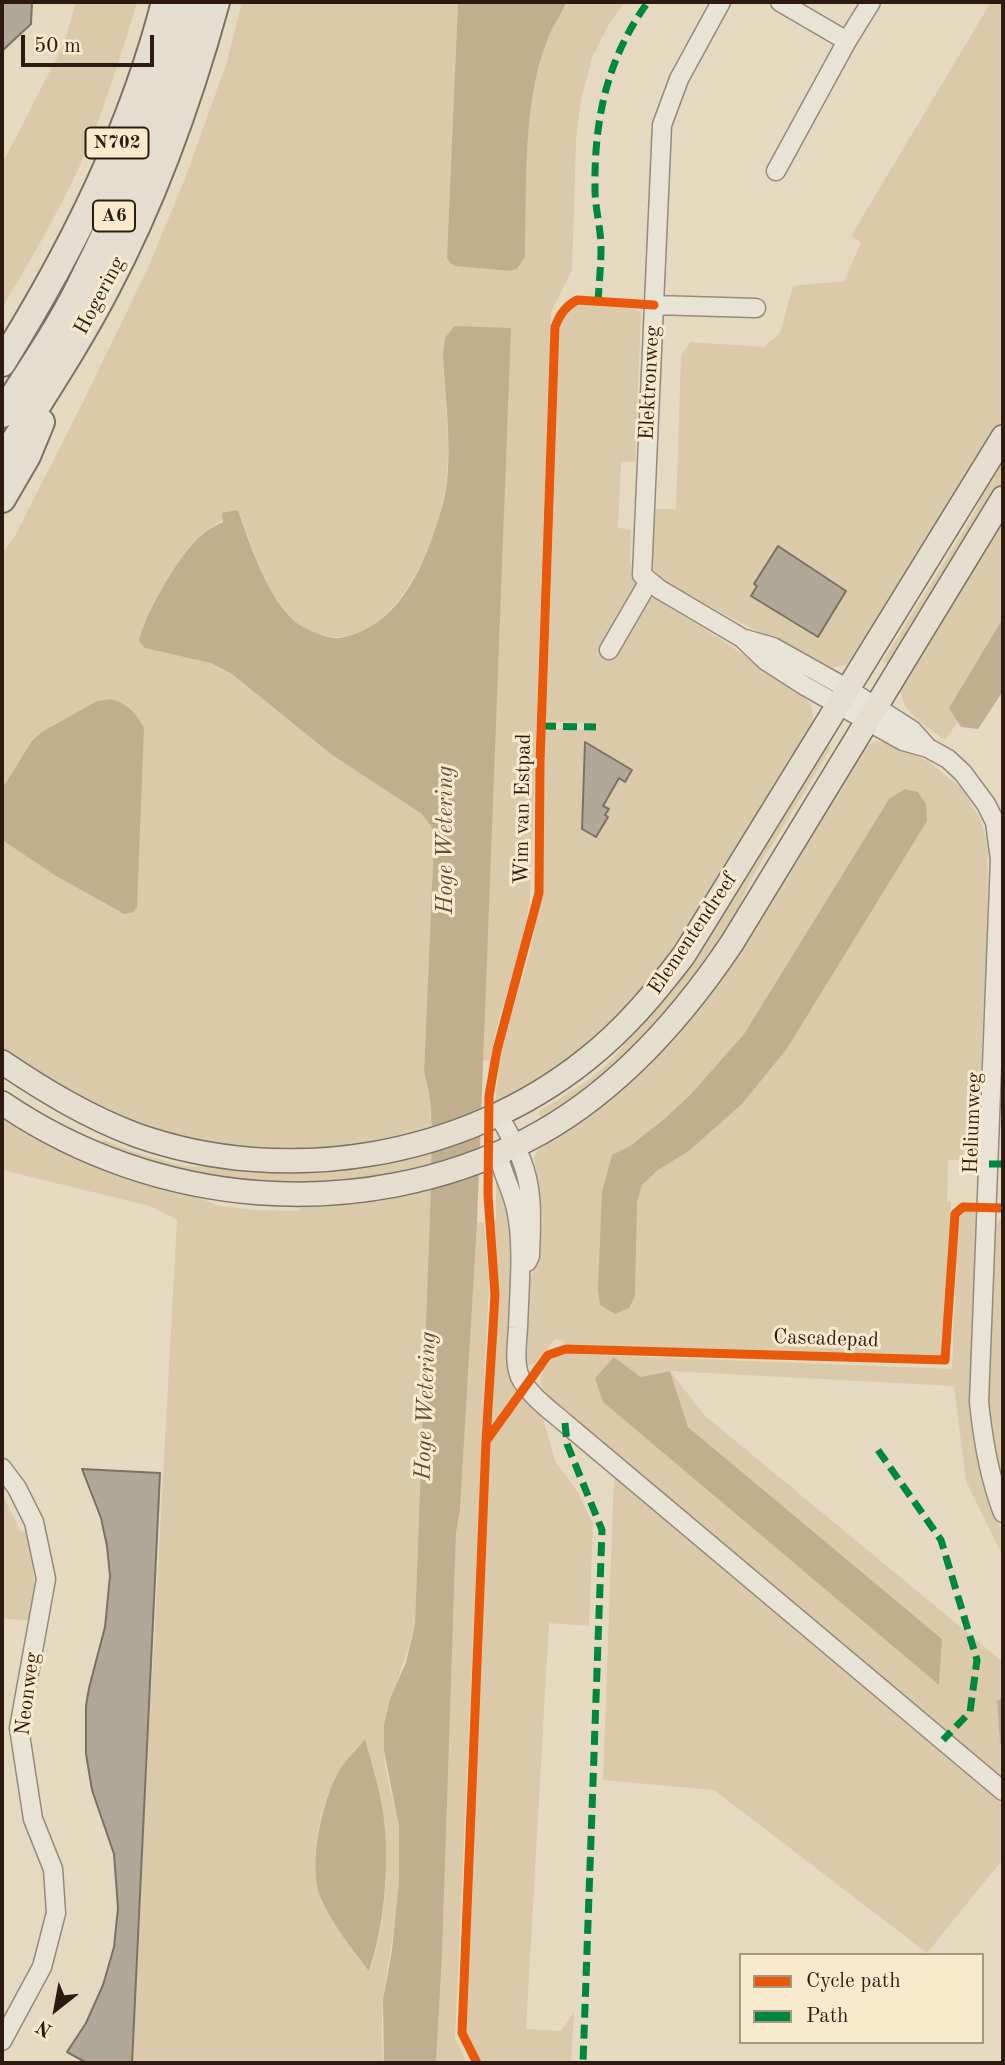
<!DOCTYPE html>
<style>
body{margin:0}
#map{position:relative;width:1005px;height:2065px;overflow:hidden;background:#e5d9c0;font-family:"Old Standard TT",serif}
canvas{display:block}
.frame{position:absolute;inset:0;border:4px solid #2e1a10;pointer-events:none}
.legend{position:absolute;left:739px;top:1953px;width:245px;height:91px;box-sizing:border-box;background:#f8eacc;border:2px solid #a79781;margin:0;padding:9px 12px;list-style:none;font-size:21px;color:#2e1a10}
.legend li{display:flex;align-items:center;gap:14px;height:35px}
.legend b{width:35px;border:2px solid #a79781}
.north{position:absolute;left:21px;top:1974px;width:70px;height:70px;-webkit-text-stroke:5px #f8eacc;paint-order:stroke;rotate:211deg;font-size:19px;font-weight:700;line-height:28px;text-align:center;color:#2e1a10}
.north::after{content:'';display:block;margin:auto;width:24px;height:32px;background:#2e1a10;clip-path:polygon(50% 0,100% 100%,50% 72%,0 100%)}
.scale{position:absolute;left:21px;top:35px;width:133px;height:32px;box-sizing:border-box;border:4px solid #2e1a10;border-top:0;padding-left:9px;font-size:21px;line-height:24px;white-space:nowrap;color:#2e1a10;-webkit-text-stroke:5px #f8eacc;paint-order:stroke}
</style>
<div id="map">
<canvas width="1005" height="2065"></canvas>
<div class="frame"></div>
<ul class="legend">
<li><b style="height:9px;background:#e8590c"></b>Cycle path</li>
<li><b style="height:9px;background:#00873e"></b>Path</li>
</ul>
<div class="north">N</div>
<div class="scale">50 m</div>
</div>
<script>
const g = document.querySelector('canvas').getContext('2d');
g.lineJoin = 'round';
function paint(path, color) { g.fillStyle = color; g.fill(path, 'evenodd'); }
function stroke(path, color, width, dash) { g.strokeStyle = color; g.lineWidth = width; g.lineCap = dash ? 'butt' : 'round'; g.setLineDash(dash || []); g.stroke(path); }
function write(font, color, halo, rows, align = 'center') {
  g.font = font + ' "Old Standard TT",serif'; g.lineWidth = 6; g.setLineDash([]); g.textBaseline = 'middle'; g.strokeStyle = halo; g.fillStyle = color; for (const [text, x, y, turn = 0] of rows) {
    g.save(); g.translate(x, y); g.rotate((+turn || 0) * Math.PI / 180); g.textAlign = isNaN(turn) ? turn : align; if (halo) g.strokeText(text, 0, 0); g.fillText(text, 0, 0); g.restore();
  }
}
paint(new Path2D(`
 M76 2H137C121 56 104 111 81 163 58 213 30 261 2 308V164L64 44Z
 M242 2H458L447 257 511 271 517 269 525 257C527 190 522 104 547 41 552 27 561 14 567 2H625L608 26 592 58 581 100 576 141 572 270 551 312 530 900 520 955 499 1017 490 1060 483 1061 510 328 445 338 443 354C445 402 453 454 443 502 433 555 382 662 314 632 304 628 295 623 288 615 262 587 252 544 238 510 227 519 212 525 202 534 181 552 144 614 139 641L211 663 232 674 332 755 422 814 431 826 434 840 424 1072 428 1086 432 1132 331 1151 215 1147 116 1119 2 1052V840L56 876 123 914 2 789V554L16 534 82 404 148 268 184 181 226 65Z
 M991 2H1003V418L856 657C845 668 834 669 820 665L672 586 662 579 651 567V509H676L681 356 690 342 764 347 780 333 793 286 844 281 861 242 851 236Z
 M576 304 635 309 641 313 635 462H621L618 528 631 530 630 561 636 583 635 590 646 601 654 598 725 642 803 696C814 705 814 716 812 729L689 932 648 987 579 1054 495 1107 500 1054 531 949 539 904 545 733 551 729 586 730V723L550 722 546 719 560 320 565 309Z
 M1003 452V482L890 666 883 661 974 514 990 474Z
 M1003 515V618L949 708 958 722 945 740C925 725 903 715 900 688Z
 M876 741 894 743 929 762 961 788 980 818 988 846 987 971 985 980 977 1160H948L947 1201 951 1202 945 1354 939 1359 564 1344V1341L555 1339 536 1362 528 1366 527 1359 529 1292 531 1277 537 1263 543 1219 534 1157 539 1147 553 1133 606 1098 864 747ZM889 799 786 1050 742 1104 689 1151 658 1170 642 1185 637 1203 612 1155 630 1146 663 1120 690 1095 744 1034Z
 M824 744 831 748 749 882 734 921 701 973 619 1065 570 1101 542 1119 538 1112C567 1094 601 1075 622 1048Z
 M2 1120 19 1124 219 1206 257 1210 297 1211 310 1204 431 1185 415 1625C404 1667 385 1705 384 1749 384 1773 394 1800 398 1823 401 1841 400 1864 399 1882 396 1943 375 2002 384 2063H131L177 1220 150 1206 2 1170ZM365 1740C388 1812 395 1898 370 1971 355 1955 325 1915 319 1894 310 1855 319 1803 341 1769 347 1758 358 1750 365 1740Z
 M104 1140 137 1153 184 1166 280 1170 432 1150 431 1167 309 1186 221 1181 101 1147Z
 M496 1179 502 1186 504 1185 513 1237 508 1366 511 1381 517 1389 492 1423 498 1289 493 1221H496Z
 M965 1212H978L972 1416 983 1481 1003 1535V1557L966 1481 954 1386 670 1371 704 1415 1003 1662V1697L997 1701 1000 1742 1003 1745V1779L555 1403 540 1384 543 1370 555 1356 574 1354 952 1369 958 1220ZM614 1357 641 1377 670 1371 688 1427 942 1639 595 1378Z
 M1003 1216V1493L992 1448 987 1401 994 1226Z
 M477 1223H484L489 1281 455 2038 467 2063H436L442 1955 456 1533 460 1510Z
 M525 1397 542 1415 555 1461 577 1491 593 1523 589 1626 549 1623 526 2029 561 2031 574 2012 571 2063H482L467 2032 486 1463 492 1437Z
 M614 1476 1003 1803V1859L927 1953 714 1790 603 1780Z
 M2 1494 21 1532 26 1531C31 1549 40 1605 29 1620L2 1619Z`), '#dbcaa9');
paint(new Path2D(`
 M458 2H567C561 14 552 27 547 41 522 104 527 190 525 257L517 269 511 271 456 266 450 263 447 257Z
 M454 326 511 328 477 1223 460 1510 456 1533 442 1955 436 2063H384L383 2000 392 1950 399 1882V1827L384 1751V1725L390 1699 406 1662 415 1625 431 1185C431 1146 435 1109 424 1072L434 840 431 826 422 814 332 755 232 674 211 663 145 648 139 641C144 615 182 549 204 533 209 529 216 525 223 522L222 513 238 510C249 542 265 590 288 615 297 625 308 630 319 634 335 641 345 638 360 632 407 612 429 553 442 507 455 464 445 400 443 354L445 338Z
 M1003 618V691L978 729 961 727 949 708Z
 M111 699C128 704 136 713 144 728L137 907 133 912 124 914 56 876 2 840V789L32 741 42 732 97 701Z
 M905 789 918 792 926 804 927 821 786 1050 742 1104 689 1151 658 1170 642 1185 637 1203 635 1296 629 1308 615 1314 600 1305 598 1290 602 1192 612 1155 630 1146 663 1120 690 1095 744 1034 889 799Z
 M614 1357 641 1377 670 1371 688 1427 942 1639 939 1685 603 1402 595 1378Z
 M1003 1697V1745L1000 1743 997 1701Z
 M365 1739C373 1768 383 1800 385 1830 388 1877 384 1927 369 1971 352 1949 333 1926 321 1899 307 1867 322 1797 341 1768 347 1758 358 1749 365 1739Z`), '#c1ae8f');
const building = new Path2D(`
 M2 2H32L31 24 2 51Z
 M778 546 846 591 818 637 751 596 757 586 754 584Z
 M585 742 632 770 625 782 619 778 603 806 609 809 605 815 608 817 596 837 582 829Z
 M82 1469 160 1473 132 2063H87L67 2052 86 2023 103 1985 114 1947 118 1908 114 1854 92 1790 86 1754V1706L89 1688 105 1627 110 1576 107 1546 101 1518Z`);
paint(building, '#b0a796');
stroke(building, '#7b7265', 2);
const minor = new Path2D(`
 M721 2 679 79 662 125 642 575 659 589 742 638 766 661 805 686 903 741 928 748 948 759 963 773 986 804 995 822 1000 859 979 1402C983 1441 989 1477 1003 1513
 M847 41 871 2
 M776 171 847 41 780 2
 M654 305 756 308
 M745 639 773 647 848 689 912 730 928 748
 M609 650 649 581
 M499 1115C506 1129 515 1144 521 1159 534 1190 531 1223 530 1256L527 1262
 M498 1152C501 1172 512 1189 516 1209 524 1244 519 1292 518 1328 517 1343 514 1363 520 1377 529 1395 550 1410 565 1423L1003 1791
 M2 1468 17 1488 34 1522 46 1579 19 1728 33 1819 53 1869 56 1913 42 1967 2 2041`);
const major = new Path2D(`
 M2 1062C45 1091 88 1117 136 1135 285 1188 464 1158 587 1059 625 1029 655 993 684 955L1003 437
 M2 1103C156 1208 359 1225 527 1140 613 1096 679 1022 732 943L1003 498`);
const highway = new Path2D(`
 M2 363C72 251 132 131 165 2
 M2 414C29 372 58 330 80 286 126 195 165 100 191 2
 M2 461C38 403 76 347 107 287 155 196 189 100 216 2
 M2 499 27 456 41 422`);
stroke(minor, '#958b7c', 21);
stroke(major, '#7b7265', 26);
stroke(highway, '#7b7265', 30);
stroke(minor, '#e9e3d6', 18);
stroke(major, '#e5decf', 23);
stroke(highway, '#e5decf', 26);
stroke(new Path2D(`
 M598 302C599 284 601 266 601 248 601 228 595 209 595 189 594 120 607 58 648 2
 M542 726 596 727
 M989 1164H1003
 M565 1423 567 1444 602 1530 583 2063
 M878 1450 941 1540 977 1660 970 1712 943 1740`), '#00873e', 7, [14, 7]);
stroke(new Path2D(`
 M486 1441 495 1295 488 1195 489 1096 497 1050 539 893 540 762 555 327C560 314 565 307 577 300L654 305
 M477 2063 462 2033 486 1441 548 1355 566 1349 945 1360 955 1214 963 1207 1003 1208`), '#e8590c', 9);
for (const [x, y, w] of [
 [117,143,63],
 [114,216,42]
]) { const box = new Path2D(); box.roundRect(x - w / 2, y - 15.5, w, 31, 5); g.fillStyle = '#f8eacc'; g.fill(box); stroke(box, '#2e1a10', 2); }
write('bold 19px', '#2e1a10', null, [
 ["N702",117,143],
 ["A6",114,216]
]);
write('21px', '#2e1a10', '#f8eacc', [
 ["Hogering",100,296,-62],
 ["Elektronweg",650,383,-87],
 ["Wim van Estpad",523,809,-89],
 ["Elementendreef",693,934,-56],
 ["Heliumweg",973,1123,-88],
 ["Cascadepad",826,1339,2],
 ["Neonweg",28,1694,-83]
]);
write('italic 23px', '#624e3a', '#f8eacc', [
 ["Hoge Wetering",446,840,-90],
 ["Hoge Wetering",426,1406,-88]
]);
</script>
